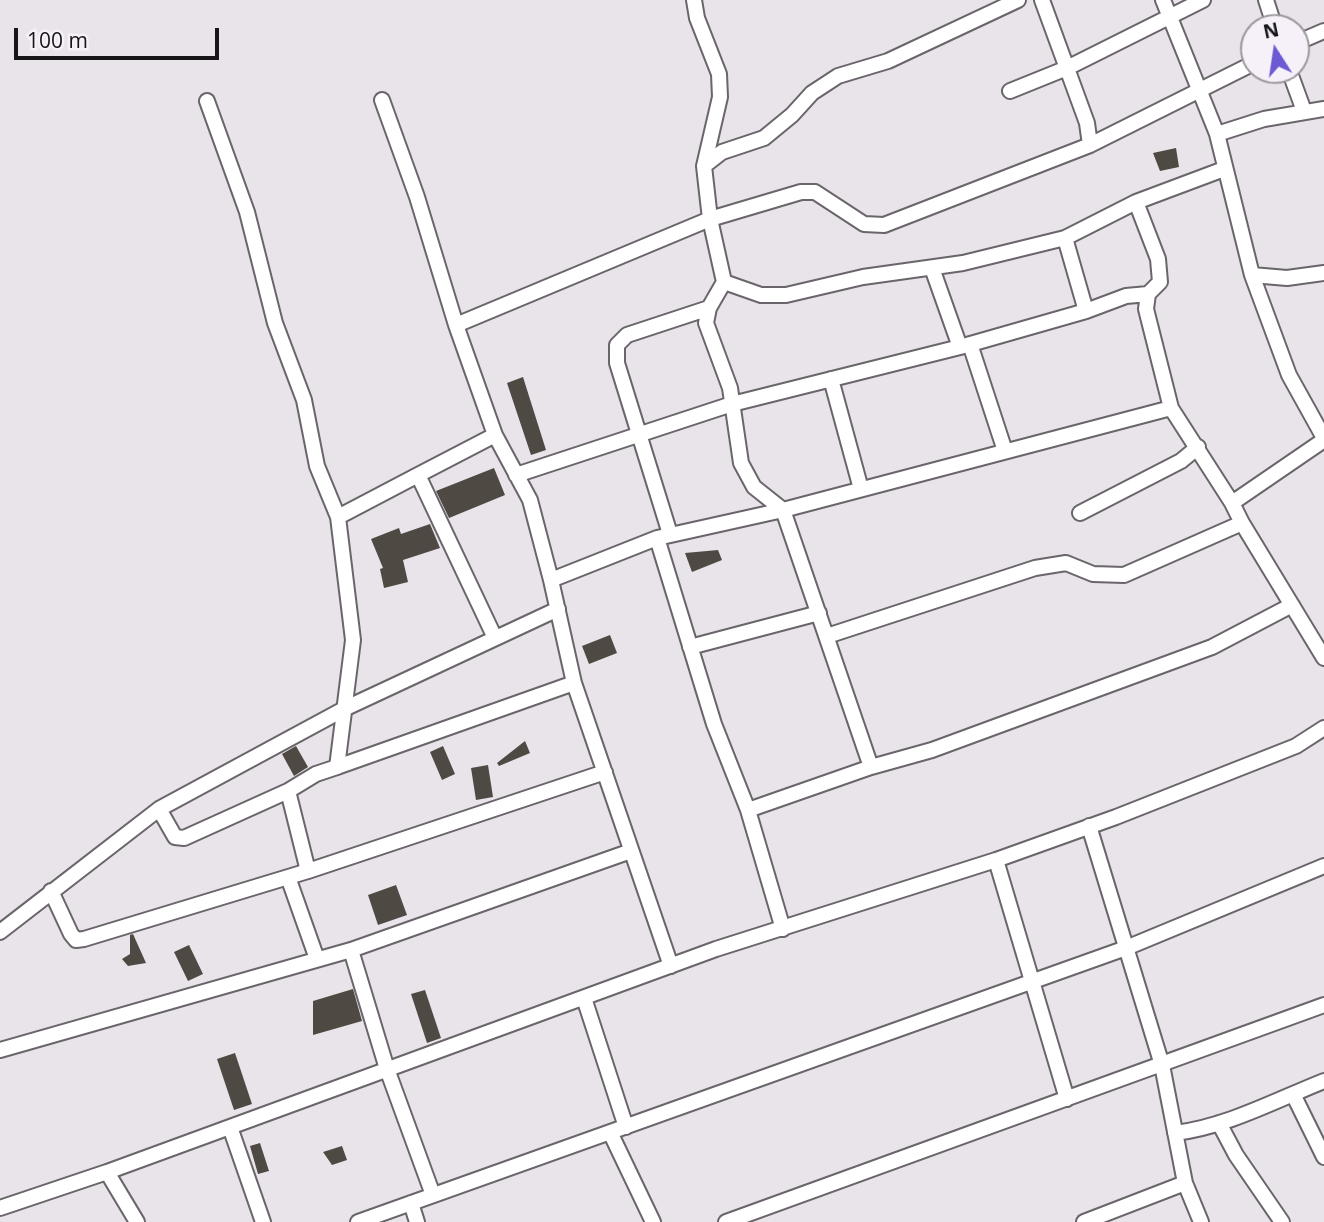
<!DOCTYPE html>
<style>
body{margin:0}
#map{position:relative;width:1324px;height:1222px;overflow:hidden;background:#e9e3ea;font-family:"Open Sans",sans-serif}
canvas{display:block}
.north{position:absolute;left:1240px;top:14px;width:70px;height:70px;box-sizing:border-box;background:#f6f0f8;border:2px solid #9d989e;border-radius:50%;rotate:348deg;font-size:19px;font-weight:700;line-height:28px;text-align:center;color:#171517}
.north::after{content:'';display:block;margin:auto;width:24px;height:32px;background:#6c5ad4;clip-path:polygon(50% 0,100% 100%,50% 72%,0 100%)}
.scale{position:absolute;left:14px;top:28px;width:205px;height:32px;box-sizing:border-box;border:4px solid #171517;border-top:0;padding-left:9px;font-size:21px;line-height:24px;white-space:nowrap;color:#171517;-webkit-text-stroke:5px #f6f0f8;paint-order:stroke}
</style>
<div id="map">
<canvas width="1324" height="1222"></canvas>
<div class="north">N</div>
<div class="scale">100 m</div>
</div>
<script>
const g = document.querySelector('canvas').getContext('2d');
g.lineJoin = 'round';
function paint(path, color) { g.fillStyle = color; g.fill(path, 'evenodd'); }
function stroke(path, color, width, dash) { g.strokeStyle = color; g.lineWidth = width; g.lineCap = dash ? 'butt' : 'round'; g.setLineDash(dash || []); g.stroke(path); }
paint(new Path2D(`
 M1176 148 1179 167 1160 171 1153 153Z
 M523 377 546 450 531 455 507 383Z
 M494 468 505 495 449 518 436 491Z
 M430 524 440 548 403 560 408 582 384 588 380 569 383 568 371 539 399 528 401 534Z
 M718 550 722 560 692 572 685 553Z
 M610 635 617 653 589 664 582 646Z
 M525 741 530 753 499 766 497 763Z
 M296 746 308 767 294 776 282 754Z
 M443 746 455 774 442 780 430 752Z
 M488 765 493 797 476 800 471 768Z
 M396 885 407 915 378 925 368 895Z
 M133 934 146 963 128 966 122 959 130 954V935Z
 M189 945 203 974 188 981 174 952Z
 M353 989 362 1021 313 1035V1001Z
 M425 990 441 1038 427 1043 411 994Z
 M235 1053 252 1104 234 1110 217 1059Z
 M260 1143 269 1171 258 1174 250 1146Z
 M342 1146 347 1160 332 1165 323 1152Z`), '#4f4944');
const minor = new Path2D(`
 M694 0 697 18 719 74 720 97 704 166 710 219 724 282 709 308 706 323 730 388 741 463 754 487 783 510 871 767
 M1042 0 1087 123 1090 145 1254 63
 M1163 0 1217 134 1252 275 1289 375 1324 438
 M1266 0 1275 28
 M1296 43 1324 31
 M1289 70 1304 111
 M1010 91 1067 68 1203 0
 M382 100 417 197 456 325 495 435 530 500 551 580 574 683 671 966
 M207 101 247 212 275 323 304 400 317 466 338 517 353 640 337 767 316 774 288 791 308 871
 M1217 134 1264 119 1324 109
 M704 166 722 152 764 138 792 115 812 93 838 76 888 61 1018 0
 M1136 202 1158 259 1160 282 1148 294 1146 309 1171 408
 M1065 238 1086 311
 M932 268 960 347
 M1252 275 1287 278 1324 273
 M724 282 761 295H786L863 277 963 263 1065 238 1136 202 1224 169
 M456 325 710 219 801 192H815L864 224 884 225 1090 145
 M970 344 1005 451
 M831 379 861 489
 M495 435 418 475 495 638
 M516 475 732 404 960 347 1086 311 1126 296 1148 294
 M1232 503 1324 440
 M1080 513 1181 461 1198 447
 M338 517 418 475
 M670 534 617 363V345L627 335 709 308
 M657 538 714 724 748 810 783 929
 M551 580 657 538 783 510 1171 408 1232 503 1242 523 1324 658
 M827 636 1035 568 1066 563 1093 574 1124 575 1242 523
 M690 647 819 613
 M337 767 574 683
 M159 809 175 837 184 838 288 791
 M748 810 871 767 932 750 1212 647 1292 605
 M1089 826 1162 1065 1185 1183 1201 1222
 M996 860 1067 1099
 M288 877 317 959
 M51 891 71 934 76 940 84 939 308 871 605 772
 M0 932 159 809 346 708 558 609
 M351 950 387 1069 433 1195
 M584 998 626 1127
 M0 1050 351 950 631 851
 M1293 1094 1324 1157
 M1219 1123 1236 1155 1282 1222
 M230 1127 263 1222
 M610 1132 653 1222
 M1175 1133C1226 1127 1276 1100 1324 1081
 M107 1172 137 1222
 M411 1203 417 1222
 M0 1208 107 1172 716 949 996 860 1116 817 1296 746 1324 728
 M358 1222 1126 948 1324 866
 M726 1222 1324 1005
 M1084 1222 1185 1183`);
stroke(minor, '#6a656b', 18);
stroke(minor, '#fff', 14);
</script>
